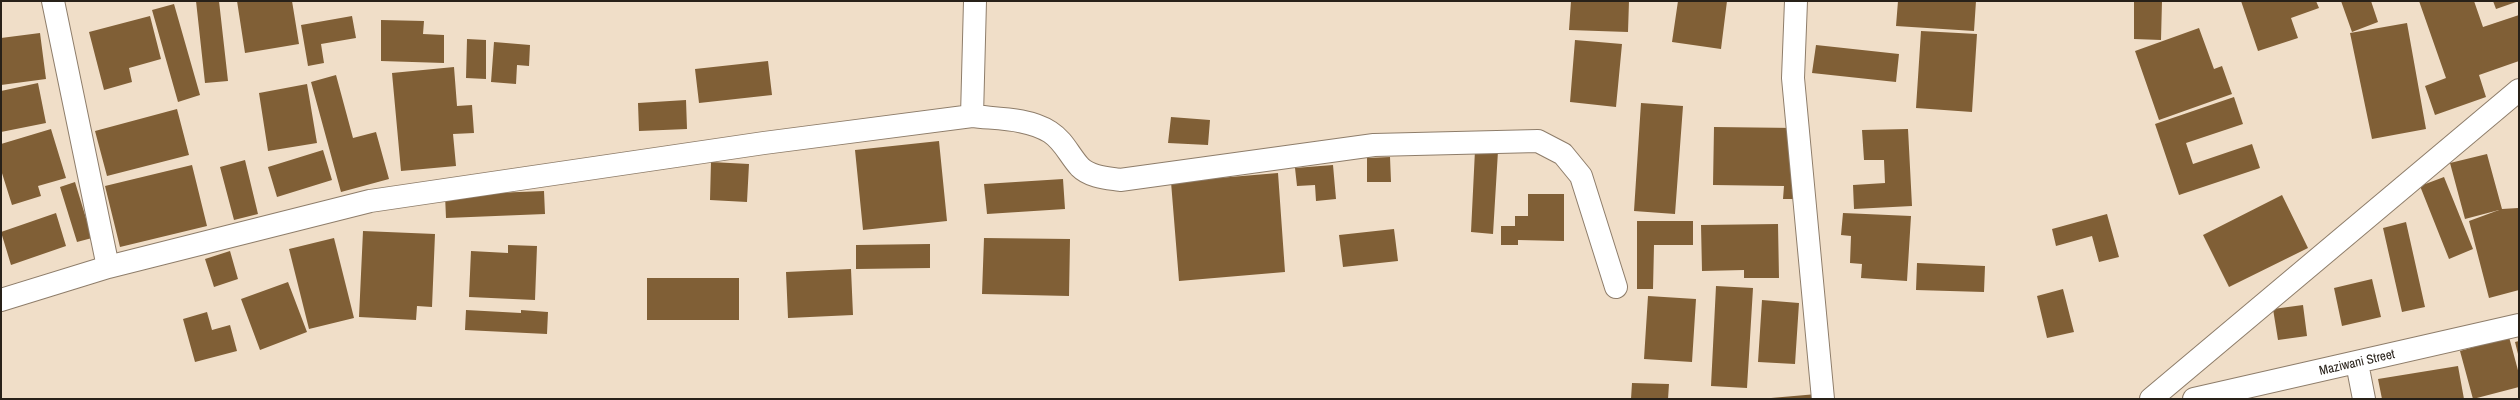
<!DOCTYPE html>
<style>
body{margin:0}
#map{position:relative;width:2520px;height:400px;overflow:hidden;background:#f0dec8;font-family:"Archivo Narrow",sans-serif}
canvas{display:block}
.frame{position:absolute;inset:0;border:2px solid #282119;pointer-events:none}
</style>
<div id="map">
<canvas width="2520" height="400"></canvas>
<div class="frame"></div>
</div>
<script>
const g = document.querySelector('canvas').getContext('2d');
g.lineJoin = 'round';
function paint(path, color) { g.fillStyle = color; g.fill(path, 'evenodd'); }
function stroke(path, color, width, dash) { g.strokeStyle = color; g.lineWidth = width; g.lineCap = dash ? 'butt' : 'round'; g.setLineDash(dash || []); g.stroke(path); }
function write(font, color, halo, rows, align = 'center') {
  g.font = font + ' "Archivo Narrow",sans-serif'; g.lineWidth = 4; g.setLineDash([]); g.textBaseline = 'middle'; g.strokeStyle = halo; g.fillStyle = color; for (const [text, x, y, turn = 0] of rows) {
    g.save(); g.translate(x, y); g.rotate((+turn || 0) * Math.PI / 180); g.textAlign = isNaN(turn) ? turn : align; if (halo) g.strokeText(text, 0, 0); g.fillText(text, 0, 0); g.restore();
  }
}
paint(new Path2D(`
 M196 1H219L228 81 205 83Z
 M237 1H292L299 44 245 53Z
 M1571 1H1629L1628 32 1569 30Z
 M1678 1H1727L1721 49 1672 42Z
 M1898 1H1976L1974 31 1896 26Z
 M2134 1H2162L2161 40 2134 39Z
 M2241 1H2316L2319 8 2291 18 2298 38 2258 51Z
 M2341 1H2371L2378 22 2352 32Z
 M2419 1H2474L2483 27 2519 15V61L2479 75 2486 97 2435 115 2425 86 2446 78Z
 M2493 1H2519L2496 9Z
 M174 4 200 95 178 102 152 10Z
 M150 16 161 59 129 68 132 82 104 90 89 32Z
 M352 16 356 38 321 44 324 63 308 66 301 25Z
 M381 20 424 21 423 34 444 35V63L381 61Z
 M2407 23 2426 129 2372 139 2350 33Z
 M2199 28 2214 69 2222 66 2232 94 2159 120 2135 51Z
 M1921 31 1977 34 1972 112 1916 108Z
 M40 33 46 79 1 85V38Z
 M467 39 486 40V79L466 78Z
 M1575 40 1622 44 1616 107 1570 102Z
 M494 42 530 45 529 66 517 65 516 84 491 82Z
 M1816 45 1899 54 1896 82 1812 73Z
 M768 61 772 95 699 103 695 69Z
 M454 67 457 106 472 105 474 133 453 134 456 166 401 171 392 73Z
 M336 75 353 138 376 132 389 179 341 192 311 82Z
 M38 83 46 123 1 132V91Z
 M307 84 317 143 268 151 259 93Z
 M2234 97 2243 124 2186 143 2193 164 2252 144 2260 168 2179 195 2155 124Z
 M686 100 687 129 639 131 638 103Z
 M1641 103 1683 106 1675 214 1634 211Z
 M177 109 189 155 107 176 95 131Z
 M1171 117 1210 120 1208 145 1168 143Z
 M1714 127 1796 128 1795 199H1783L1784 186 1713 185Z
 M51 129 66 178 38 186 41 196 12 205 1 170V144Z
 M1908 129 1912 206 1854 209 1853 185 1885 183 1884 160H1864L1862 130Z
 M939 141 947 221 863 230 855 150Z
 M323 150 332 180 277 197 268 167Z
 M1475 150 1498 151 1493 234 1471 232Z
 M2487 154 2502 209 2518 208 2519 211V290L2489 298 2469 221 2499 210 2465 219 2450 163Z
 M1390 157 1391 182H1367V158Z
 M245 160 258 214 234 220 220 167Z
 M711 162 749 164 747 202 710 200Z
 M192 165 207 226 120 247 105 186Z
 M1333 165 1336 199 1316 201 1315 185 1297 186 1295 168Z
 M1278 173 1285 272 1179 281 1171 182Z
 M2444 177 2473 249 2449 259 2420 186Z
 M1063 179 1065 209 987 214 984 184Z
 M75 182 92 238 77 242 60 187Z
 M544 191 545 214 446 218 445 195Z
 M1528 194H1564V241L1518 240V245H1501V226H1515V216H1528Z
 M2282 195 2308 248 2229 287 2203 235Z
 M56 213 66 246 11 265 1 232Z
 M1843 213 1911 216 1907 281 1861 278 1862 264 1850 263 1851 236 1841 235Z
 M2107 214 2119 257 2099 262 2092 236 2056 246 2052 229Z
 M1637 221H1693V245H1654L1653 289H1637Z
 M2406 222 2425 307 2402 312 2383 228Z
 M1778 224 1779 278H1744V270L1702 271 1701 225Z
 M1394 229 1398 261 1343 267 1339 235Z
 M363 231 435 234 432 307 417 306 416 320 359 317Z
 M334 238 354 318 309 329 289 249Z
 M984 238 1070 239 1069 296 982 294Z
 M930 244V268L856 269V245Z
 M508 245 537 246 535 300 469 297 471 251 508 253Z
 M230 251 238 279 214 287 205 259Z
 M1917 263 1985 266 1984 292 1916 290Z
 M851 269 853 315 788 318 786 272Z
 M647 278H739V320H647Z
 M2372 279 2381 317 2342 326 2334 288Z
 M288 282 307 332 260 350 241 299Z
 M1716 286 1753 288 1747 388 1711 386Z
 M2063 289 2074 332 2047 338 2037 296Z
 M1648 296 1696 299 1692 362 1644 359Z
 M1762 300 1799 303 1795 364 1758 362Z
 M2303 305 2307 336 2278 340 2273 309Z
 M466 310 521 313V310L548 312 547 334 465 330Z
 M207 312 212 330 230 325 237 351 195 362 183 319Z
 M2509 337 2519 374V387L2473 399 2460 351Z
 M2519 341V354H2518L2515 342Z
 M2458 366 2464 399H2382L2378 379Z
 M1632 383 1669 384 1668 399H1631Z
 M1817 394V399H1771V398Z`), '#805f36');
const street = new Path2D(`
 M53 1 108 267
 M1796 1 1793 78 1823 399
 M972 116C997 119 1028 118 1050 132 1064 141 1069 155 1080 167 1090 177 1107 178 1120 180L1374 145 1538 141 1563 154 1581 176 1616 287
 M1 300 108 267 370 201 764 143 972 116 975 1
 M2357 363 2364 399
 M2151 399 2519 90
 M2194 399 2519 325`);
stroke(street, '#8e7d6a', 24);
stroke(street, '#fff', 22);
write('13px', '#282119', '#fff', [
 ["Maziwani Street",2357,363,-13]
]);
</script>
